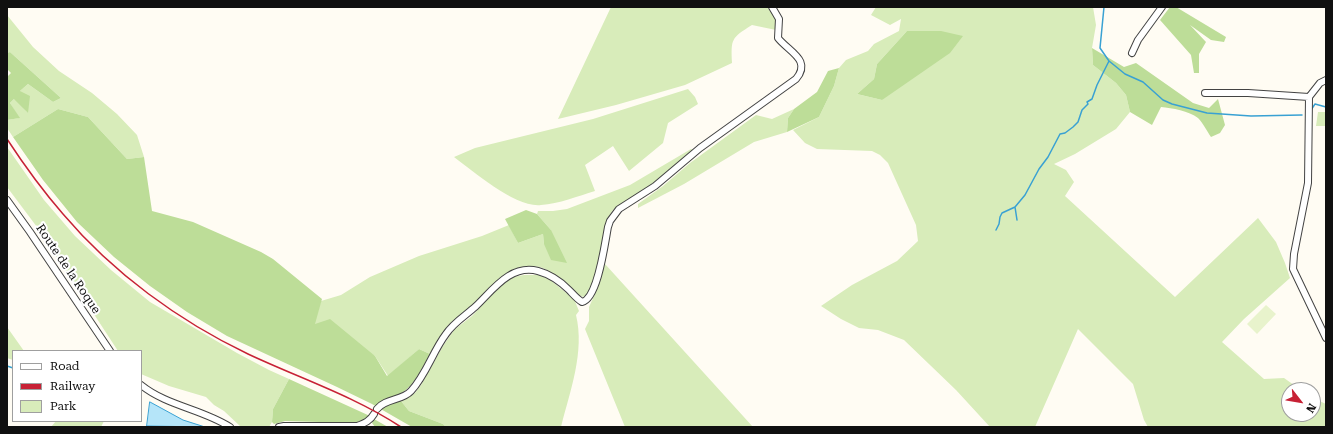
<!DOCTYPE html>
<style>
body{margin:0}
#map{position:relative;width:1333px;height:434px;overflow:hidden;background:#fffcf3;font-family:"Roboto Serif",serif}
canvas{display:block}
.frame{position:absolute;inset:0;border:8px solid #101010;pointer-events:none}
.legend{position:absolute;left:12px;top:350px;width:130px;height:72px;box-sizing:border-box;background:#fff;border:1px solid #9f9f9f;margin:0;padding:5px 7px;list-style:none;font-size:12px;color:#101010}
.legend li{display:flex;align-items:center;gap:8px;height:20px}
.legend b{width:20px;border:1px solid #9f9f9f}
.north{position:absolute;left:1281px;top:382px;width:40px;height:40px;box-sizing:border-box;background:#fff;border:1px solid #9f9f9f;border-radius:50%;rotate:121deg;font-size:11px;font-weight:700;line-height:16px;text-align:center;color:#101010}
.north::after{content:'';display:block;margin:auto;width:14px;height:18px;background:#c72135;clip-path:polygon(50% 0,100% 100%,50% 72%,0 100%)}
</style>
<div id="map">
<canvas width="1333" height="434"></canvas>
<div class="frame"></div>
<ul class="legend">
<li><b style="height:5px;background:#fff"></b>Road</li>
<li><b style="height:5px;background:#c72135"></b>Railway</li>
<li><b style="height:11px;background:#d8ecba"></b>Park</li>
</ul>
<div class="north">N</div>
</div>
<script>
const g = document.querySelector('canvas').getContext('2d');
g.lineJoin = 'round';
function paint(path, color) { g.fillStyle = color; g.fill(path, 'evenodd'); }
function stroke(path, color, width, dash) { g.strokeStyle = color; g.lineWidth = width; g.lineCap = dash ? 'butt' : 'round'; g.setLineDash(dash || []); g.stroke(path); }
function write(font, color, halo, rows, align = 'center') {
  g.font = font + ' "Roboto Serif",serif'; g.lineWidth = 4; g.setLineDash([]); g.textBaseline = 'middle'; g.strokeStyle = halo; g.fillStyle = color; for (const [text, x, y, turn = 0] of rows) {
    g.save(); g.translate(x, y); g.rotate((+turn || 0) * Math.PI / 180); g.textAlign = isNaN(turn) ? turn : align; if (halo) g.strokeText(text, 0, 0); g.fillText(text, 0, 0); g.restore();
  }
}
paint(new Path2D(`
 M611 7H767C775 15 777 19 776 30L752 25C731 38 731 39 732 63L685 85 616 105 558 119Z
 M876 7H1093L1096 25 1092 48 1093 65 1116 83 1126 95 1130 112 1116 129 1075 154 1054 164 1066 170 1074 182 1065 196 1175 297 1258 218 1276 242 1285 263 1290 278 1244 319 1222 342 1264 379 1284 378 1301 390H1289V414H1313V398L1326 404V427H1148L1144 420 1133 384 1078 329 1035 427H990L956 390 904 340 878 330 859 328 841 319 821 306 852 285 897 261 918 241 916 225 888 163 880 155 872 151 817 149 805 143 793 130 819 117 834 86 839 68 846 60 868 51 874 44 899 31 901 19 890 25 871 15ZM907 31 882 100 857 94 874 79 877 64Z
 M7 15 33 47 59 71 92 93 117 114 137 135 144 157 127 159 88 117 58 109 13 137 7 128V120L19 118 10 103 15 98 28 113 20 91 28 84 53 102 61 98 10 52 7 53Z
 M688 89 695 97 698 104 668 123 663 143 629 171 613 146 585 165 595 191C578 196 559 204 541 205 516 208 474 172 454 157L475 148 593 119Z
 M794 109 788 118 787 132 754 142 684 184 638 208V204L663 186 690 163 756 115 772 119Z
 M1318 112H1326V126H1316Z
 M7 147 44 200 75 236 111 270 150 302 237 353 269 370 289 379 273 409 272 422 269 427H241L224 411 214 405 206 397 169 386 141 374V351H118L37 227 7 187Z
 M691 149 693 150V151L669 173 624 204C620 206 616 207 613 210 610 213 609 217 608 221 599 242 601 281 585 297 570 295 558 272 540 267 510 261 494 284 476 302 467 311 454 318 446 329 440 336 435 346 430 354L419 349 388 376 375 356 314 324 321 301 341 295 370 277 419 256 482 236 509 225 518 243 543 234 544 244 551 230 537 214 538 211H553L567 209 630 185Z
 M605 264 753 427H625L585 329 589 321V307L595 294Z
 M524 275H538L549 279 574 299 579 311 576 315C585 352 570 391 561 427H446L443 424 409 411 401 401 415 393 421 385 443 346 454 330 472 316 502 284 514 277Z
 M7 327 24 351H13V360L7 358Z
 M56 421H104L101 427H51Z`), '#d8ecba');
paint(new Path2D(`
 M1170 7H1176L1226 37 1224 42 1211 40 1190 25 1206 42 1199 54V73H1194L1191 55 1160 20Z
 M907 31H941L963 36 950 53 882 100 857 94 874 79 877 64Z
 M1092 48 1124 67 1136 63 1193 103 1209 108 1218 99 1225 125 1220 133 1211 137C1207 131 1203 123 1198 118 1189 111 1172 108 1161 107L1152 125 1130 112 1126 95 1116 83 1093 65Z
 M10 52 61 98 53 102 28 84 20 91 30 96 28 113 14 99 10 103 20 118 7 120V77L11 73 7 69V53Z
 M839 68 834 86 819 117 787 132 788 118 794 109 817 92 828 71Z
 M58 109 88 117 127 159 144 157 152 211 193 222 261 252 273 259 322 299 315 324 330 319 375 356 387 376 419 349 430 354C420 371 414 387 397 396L409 411 443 424 446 427H412L372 404 337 387 227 336 187 312 150 286 114 257 77 222 43 180 13 137Z
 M526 210 537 214 551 230 567 263 551 260 544 244 543 234 518 243 505 219Z
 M289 379 370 416 364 420 354 423 285 421 274 424 272 422 273 409Z
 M374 419 388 427H375L372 423Z`), '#bddd98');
paint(new Path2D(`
 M1266 305 1276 314 1257 334 1247 324Z`), '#e8f3cc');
const water = new Path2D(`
 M150 402 183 420 205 427 147 426Z`);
paint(water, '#b5e5f9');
stroke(water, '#39a1d3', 1);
stroke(new Path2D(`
 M1104 7 1100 48 1109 61 1125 74 1143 82 1163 100 1172 104 1207 113 1251 116 1302 115
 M1311 110 1315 104 1326 107
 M1015 207 1017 220
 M996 230 999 224 1000 217 1002 213 1015 207 1025 195 1039 169 1048 157 1060 134 1065 133 1073 127 1078 122 1082 110 1088 104 1087 102 1092 99 1097 85 1109 61
 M7 366 13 368`), '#39a1d3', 1.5);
const street = new Path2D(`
 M1132 53 1138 40 1162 7
 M1326 80 1320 83 1309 97 1308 183 1294 254 1293 269 1326 338
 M1205 93H1248L1309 97
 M7 200 30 232 110 351
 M141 385C167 406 202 409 230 427
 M377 409C386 398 402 401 411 391 426 375 433 351 446 334 453 323 466 315 475 307 493 290 510 264 538 271 549 274 561 282 569 290 573 294 577 299 582 302 598 299 605 242 608 227L610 221 619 209 655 186 700 148 796 79C812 60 789 52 778 38L779 19 772 7
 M279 427 284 426H357C365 423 370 421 374 414`);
stroke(street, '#434343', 8);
stroke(street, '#fff', 6);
stroke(new Path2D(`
 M7 139C24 165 43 191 63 214 113 273 179 321 248 354 299 378 354 396 401 427`), '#c72135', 1.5);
write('12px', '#101010', '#fff', [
 ["Route de la Roque",68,269,56]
]);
</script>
